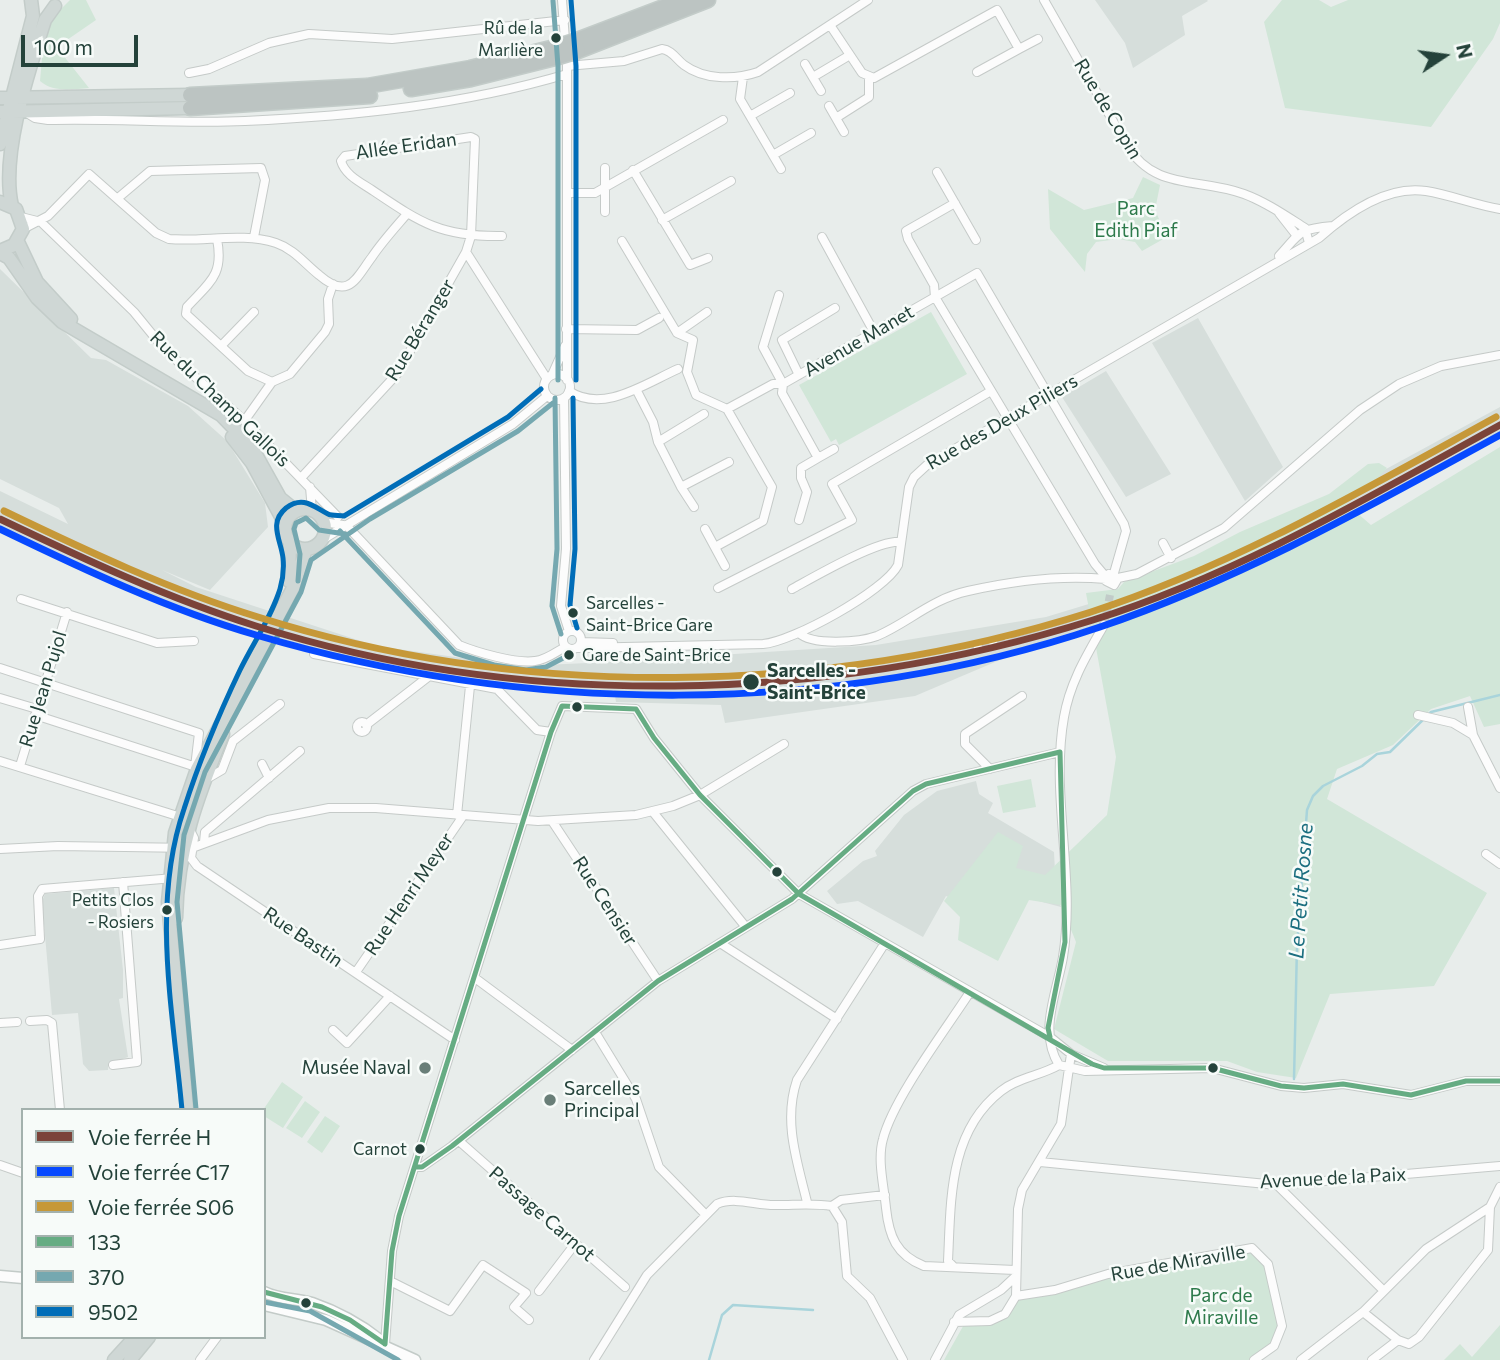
<!DOCTYPE html>
<meta charset="utf-8">
<style>
body{margin:0}
#map{position:relative;width:1500px;height:1360px;overflow:hidden;background:#e8edeb;font-family:Commissioner,sans-serif}
canvas{display:block}
.legend{position:absolute;left:21px;top:1108px;width:245px;height:231px;box-sizing:border-box;background:#f7fbf9;border:2px solid #a3b1ad;margin:0;padding:9px 12px;list-style:none;font-size:21px;color:#24423a}
.legend li{display:flex;align-items:center;gap:14px;height:35px}
.legend b{width:35px;border:2px solid #a3b1ad}
.north{position:absolute;left:1409px;top:21px;width:70px;height:70px;-webkit-text-stroke:5px #f7fbf9;paint-order:stroke;rotate:77deg;font-size:19px;font-weight:700;line-height:28px;text-align:center;color:#24423a}
.north::after{content:'';display:block;margin:auto;width:24px;height:32px;background:#24423a;clip-path:polygon(50% 0,100% 100%,50% 72%,0 100%)}
.scale{position:absolute;left:21px;top:35px;width:117px;height:32px;box-sizing:border-box;border:4px solid #24423a;border-top:0;padding-left:9px;font-size:21px;line-height:24px;white-space:nowrap;color:#24423a;-webkit-text-stroke:5px #f7fbf9;paint-order:stroke}
</style>
<div id="map">
<canvas width="1500" height="1360"></canvas>
<ul class="legend">
<li><b style="height:9px;background:#7b4339"></b>Voie ferrée H</li>
<li><b style="height:9px;background:#0749ff"></b>Voie ferrée C17</li>
<li><b style="height:9px;background:#c69838"></b>Voie ferrée S06</li>
<li><b style="height:9px;background:#66ac83"></b>133</li>
<li><b style="height:9px;background:#75a8b0"></b>370</li>
<li><b style="height:9px;background:#006db8"></b>9502</li>
</ul>
<div class="north">N</div>
<div class="scale">100 m</div>
</div>
<script>
const g = document.querySelector('canvas').getContext('2d');
g.lineJoin = 'round';
function paint(path, color) { g.fillStyle = color; g.fill(path, 'evenodd'); }
function stroke(path, color, width, dash) { g.strokeStyle = color; g.lineWidth = width; g.lineCap = dash ? 'butt' : 'round'; g.setLineDash(dash || []); g.stroke(path); }
function write(font, color, halo, rows, align = 'center') {
  g.font = font + ' Commissioner,sans-serif'; g.lineWidth = 5; g.setLineDash([]); g.textBaseline = 'middle'; g.strokeStyle = halo; g.fillStyle = color; for (const [text, x, y, turn = 0] of rows) {
    g.save(); g.translate(x, y); g.rotate((+turn || 0) * Math.PI / 180); g.textAlign = isNaN(turn) ? turn : align; if (halo) g.strokeText(text, 0, 0); g.fillText(text, 0, 0); g.restore();
  }
}
paint(new Path2D(`
 M1095 0H1207L1208 1 1182 16 1185 35 1133 68 1125 43Z
 M0 269 91 358 106 360 188 406 227 441 265 503 268 527 210 590 162 570 196 587 376 646 520 666 702 658 703 656 876 645 1046 617 1158 583 1320 505 1500 407V437L1345 520 1157 607 1047 640 915 696 725 723 721 705 616 702 614 690 595 696 557 694V687L453 677 373 665 273 641 162 606 0 528V491L68 524 59 508 0 479Z
 M1198 318 1283 467 1245 501 1152 343Z
 M1106 371 1171 474 1126 497 1062 397Z
 M976 781 979 794 993 803 988 813 1054 852 1056 892 1061 907 978 885 973 908 946 896 923 937 858 901 837 904 827 891 863 861 877 856 875 851 904 815 937 791Z
 M114 888 123 970V998L119 999 128 1057 108 1064V1070L89 1071 83 1064 78 1013 52 1015 42 901 45 894Z`), '#d6dedb');
paint(new Path2D(`
 M70 0H86L96 20 64 42 59 50 89 88C72 89 54 93 40 81L43 47 52 18Z
 M1282 0H1319L1331 7 1348 0H1500V23L1493 39 1431 127 1285 108 1264 22Z
 M1143 177 1160 185 1155 210 1167 237 1142 251 1135 242 1118 239 1096 242 1087 254 1085 272 1050 229 1048 189 1084 210 1133 198Z
 M931 312 967 374 839 445 836 439 831 442 799 385Z
 M1500 447V724L1484 727 1470 696 1431 709 1393 745 1337 769 1327 799 1487 893 1434 986 1330 994 1296 1078 1257 1072 1227 1061H1108L1054 1029 1076 942 1061 905 1029 900 998 961 958 940 960 917 944 901 998 832 1023 846 1016 868 1045 875 1107 815 1116 757 1086 593 1118 589 1124 582 1194 556 1240 532 1329 494 1368 464 1379 463 1387 468 1379 477 1342 500 1371 525Z
 M1031 779 1036 807 1003 813 997 786Z
 M282 1082 303 1097 283 1128 264 1116 263 1110Z
 M305 1101 320 1112 302 1138 286 1128Z
 M325 1116 340 1126 322 1153 307 1142Z
 M1252 1248 1268 1264 1282 1326 1274 1346 1254 1360H944L966 1321C1010 1322 995 1310 1027 1295Z
 M1500 1325V1360H1444L1460 1344 1472 1357Z`), '#d1e6d8');
stroke(new Path2D(`
 M1294 1079 1297 946 1307 810 1313 796 1323 786 1362 766 1377 754 1390 752 1431 712 1500 695
 M709 1360 722 1315 733 1305 813 1310`), '#a9d4db', 2.5);
stroke(new Path2D(`
 M1104 625 1110 595`), '#c1cbc8', 8, [8, 4]);
const street = new Path2D(`
 M562 0 567 66V380
 M1044 0 1126 144C1155 192 1198 177 1244 194 1266 202 1286 216 1305 228L1309 243
 M830 25 862 73 874 78 997 10 1019 49 1038 39
 M805 64 821 91
 M567 66 624 61 662 49C672 50 676 59 684 65 704 80 735 80 758 72L868 0
 M977 72 1019 49
 M189 73 209 69 269 43 309 34 392 39 565 20
 M743 77 740 99 781 169
 M813 77 850 55
 M829 106 844 132
 M27 113 35 118 48 120C114 118 180 124 245 121 353 116 463 105 567 74
 M750 116 790 93
 M836 118 869 97V77
 M773 155 811 133
 M633 170 690 265 708 258
 M937 172 976 240
 M567 193H595L723 120
 M118 198 150 171 261 168 265 180 254 237
 M955 203 906 231 908 239 934 285 935 297 1095 564 1106 577
 M605 212V168
 M1279 213 1297 236
 M21 217 41 222 134 312 165 350 247 423 338 517
 M662 220 731 181
 M23 229 48 216 89 174 156 233 169 239C205 242 242 232 276 243 294 249 305 264 319 275 349 301 356 278 372 257 382 242 394 229 406 215
 M822 237 874 332
 M217 239C224 275 210 282 187 307L186 314 248 371 272 382
 M622 241 677 333 707 312
 M466 252 547 379
 M1279 256C1301 232 1298 229 1333 226
 M779 295 763 347 783 384
 M566 329 637 330 659 318
 M677 333 693 340 687 372 696 395 727 409 773 384H783L977 273 1124 524 1126 531 1114 573
 M221 346 254 312
 M544 387a13 13 0 1 1 26 0a13 13 0 1 1-26 0Z
 M552 375 565 346
 M799 375 782 340 835 308
 M783 384 782 393 818 458 834 449
 M569 391C603 414 646 383 678 369
 M637 391 653 422 658 442 704 414
 M564 398 566 549 561 606 569 631
 M245 420 272 382 290 374 325 332 329 324 328 299 333 284
 M658 442 681 487 729 462
 M301 478 397 374 466 252 471 236 475 139 471 137 345 156 341 161C345 175 360 182 372 190 421 223 441 237 502 236
 M310 487 312 511
 M681 487 694 507
 M799 520 807 492 801 478V468L818 458
 M323 522 343 525
 M346 525 459 645C476 652 516 664 535 661 546 660 556 652 565 647
 M705 529 725 566
 M322 540 513 424 547 396
 M1163 543 1171 558
 M715 547 763 521 772 487 727 409
 M1118 578 1114 585 1106 581 1109 574 1118 578 1137 574 1224 528 1360 410 1399 384 1441 366 1500 355
 M718 588 852 520 832 484 991 391
 M792 589C814 577 879 539 901 542
 M21 599 157 643 194 641
 M1104 625C1087 655 1070 682 1064 717 1050 796 1076 877 1063 957 1057 992 1038 1032 1059 1065L1085 1071 1212 1068 1281 1086 1304 1088 1343 1084 1411 1095 1466 1081H1500
 M563 640a9 9 0 1 1 18 0a9 9 0 1 1-18 0Z
 M799 633C812 646 861 642 877 636 908 623 931 599 968 591 1012 581 1061 575 1106 579
 M581 642 613 643
 M578 648 763 644C792 642 885 591 898 565L909 487 914 477 927 465 1319 238C1347 213 1387 185 1426 191 1451 195 1475 205 1500 209
 M314 654 497 689 537 730 551 732
 M0 668 199 733 195 767
 M0 698 37 709
 M1468 707 1473 735 1500 788
 M35 715 193 766 210 777 222 770 233 741 280 704
 M1418 715 1453 723 1473 735
 M357 727a5 5 0 1 1 10 0a5 5 0 1 1-10 0Z
 M366 725 428 677
 M0 761 184 818
 M262 764 269 778
 M20 766 67 612
 M990 769 965 744V734L1022 696
 M653 812 745 926
 M457 815 470 686
 M552 821 658 981
 M189 828 194 838 191 858 197 866 455 1040
 M204 842 205 832 300 751
 M0 849 58 846 192 848 268 820 329 808H376L538 821 636 815 673 806 700 795 784 744
 M1486 854 1500 864
 M720 943 837 1019
 M0 945 40 939 38 896 42 889 174 878
 M356 972 463 816
 M475 978 572 1050
 M970 992C946 1029 893 1099 883 1139 877 1160 884 1186 886 1208 889 1236 896 1255 924 1266L1015 1270
 M30 1021 47 1020 52 1023 60 1110
 M0 1023 17 1022
 M333 1030 347 1043 390 996
 M595 1032 636 1099 659 1167 706 1215
 M113 1065 137 1062V1060L123 882
 M459 1141 625 1287
 M1040 1162 1277 1185 1500 1166
 M0 1165 23 1173
 M416 1167H422L452 1146 658 981 792 899 913 791 926 784 1060 752
 M1277 1185 1383 1290
 M807 1202C797 1161 783 1121 797 1080L885 943
 M832 1206 842 1222 847 1276 870 1298 903 1360
 M832 1206 841 1200 885 1195
 M953 1266 948 1261C951 1202 948 1132 1001 1091 1019 1077 1040 1076 1059 1065
 M390 1281 450 1311 483 1265 526 1293 514 1307 529 1320
 M539 1291 575 1244
 M1016 1296 1055 1290 1108 1274 1252 1248 1268 1264 1282 1326 1274 1346 1254 1360
 M1363 1312 1398 1340 1409 1344 1419 1337 1488 1250 1490 1207
 M954 1322 990 1321 1005 1314 1016 1296 1018 1209 1022 1190 1061 1124 1071 1054
 M385 1344 392 1251 399 1216 551 732 562 706 636 709 654 738 700 795 799 894 1050 1037 1071 1054 1104 1068
 M200 1360 217 1337
 M594 1360 647 1275 717 1204C736 1196 757 1206 777 1205 796 1205 813 1203 832 1206
 M935 1360 959 1315 1001 1290 1015 1277
 M1301 1360 1363 1312 1426 1249 1490 1207 1500 1187
 M1372 1360 1398 1340`);
const secondary = new Path2D(`
 M0 1276 23 1278
 M264 1292C280 1300 296 1298 312 1303 335 1311 361 1325 380 1340
 M264 1305 326 1320 415 1360`);
const primary = new Path2D(`
 M0 98 190 95
 M0 112 190 108
 M0 144 33 16 31 0
 M0 202 16 209 23 229 14 245 0 251
 M12 206C0 155 29 70 45 20L55 6
 M18 242 37 282 71 319
 M0 253 9 258 37 298 62 322 221 415 251 446 280 498 296 511
 M232 437 252 463 285 524
 M285 529a20 20 0 1 1 40 0a20 20 0 1 1-40 0Z
 M289 581 290 543
 M176 918C177 850 198 795 223 734
 M187 1110 168 902 175 833 197 769 293 588 306 549
 M114 1360 135 1337
 M130 1360 149 1337`);
const highway = new Path2D(`
 M577 40 682 0
 M578 51 708 0
 M411 89 471 79 555 58
 M190 95 367 86 470 68 555 47
 M190 108 370 96`);
stroke(street, '#c5cac8', 10);
stroke(secondary, '#c3cbc8', 13);
stroke(primary, '#c3ccc9', 15);
stroke(highway, '#c3ccc9', 17);
stroke(street, '#fcfcfc', 8);
stroke(secondary, '#fcfcfc', 10);
stroke(primary, '#cfd7d5', 12);
stroke(highway, '#bcc4c2', 14);
const rail = new Path2D(`
 M974 648 1089 614`);
stroke(rail, '#c9cdcc', 5);
stroke(rail, '#f7fbf9', 2.5, [8]);
const highwayBridge = new Path2D(`
 M555 47 577 40
 M555 58 578 51`);
stroke(highwayBridge, '#c3ccc9', 17, []);
stroke(highwayBridge, '#bcc4c2', 14);
stroke(new Path2D(`
 M416 1167H422L452 1146 658 981 792 899 913 791 926 784 1060 752 1065 942 1048 1028 1050 1037
 M264 1292 322 1307 350 1320 385 1344
 M385 1344 392 1251 399 1216 551 732 562 706 636 709 654 738 700 795 799 894 1092 1064 1104 1068H1212L1281 1086 1304 1088 1343 1084 1411 1095 1466 1081H1500`), '#66ac83', 5);
stroke(new Path2D(`
 M553 1 558 66V380
 M555 398 557 549 552 606 561 634
 M340 531 455 653 494 665 526 670 546 667 569 655
 M298 581 300 554 294 529 296 523 306 518 319 530 345 534
 M196 1109 177 902 184 835 205 772 301 592 311 560 370 519 518 431 553 403
 M264 1302 310 1311 398 1360`), '#75a8b0', 5);
stroke(new Path2D(`
 M571 0 576 66V380
 M573 398 575 549 570 605 577 628
 M182 1110C173 1011 151 905 184 809 199 762 219 714 240 670 253 643 271 618 280 589 283 579 284 568 283 558 281 540 268 523 286 508 303 495 314 507 328 514 332 516 340 515 344 516L508 417 541 389`), '#006db8', 5);
stroke(new Path2D(`
 M0 519C84 559 167 598 256 626 524 710 825 704 1093 620 1236 575 1369 497 1500 425`), '#7b4339', 7);
stroke(new Path2D(`
 M0 529C83 569 167 609 256 635 527 715 831 718 1100 627 1241 579 1370 506 1500 435`), '#0749ff', 7);
stroke(new Path2D(`
 M4 511C87 551 170 590 258 617 524 701 826 696 1091 612 1233 566 1365 489 1496 417`), '#c69838', 7);
for (const [x, y, r, color] of [
 [556,38,6,"#24423a"],
 [573,613,6,"#24423a"],
 [569,655,6,"#24423a"],
 [751,682,9,"#24423a"],
 [577,707,6,"#24423a"],
 [777,872,6,"#24423a"],
 [167,910,6,"#24423a"],
 [425,1068,7,"#697e78"],
 [1213,1068,6,"#24423a"],
 [550,1100,7,"#697e78"],
 [420,1149,6,"#24423a"],
 [306,1303,6,"#24423a"]
]) { const dot = new Path2D(); dot.arc(x, y, r, 0, 2 * Math.PI); g.fillStyle = color; g.fill(dot); stroke(dot, '#f7fbf9', 2.5); }
write('17px', '#24423a', '#f7fbf9', [
 ["Rû de la",543,28],
 ["Marlière",543,50],
 ["Sarcelles -",586,603,"left"],
 ["Saint-Brice Gare",586,625,"left"],
 ["Gare de Saint-Brice",582,655,"left"],
 ["Petits Clos",154,900],
 ["- Rosiers",154,922],
 ["Carnot",407,1149]
], 'right');
write('19px', '#24423a', '#f7fbf9', [
 ["Rue de Copin",1108,109,59],
 ["Allée Eridan",406,146,-8],
 ["Rue Béranger",420,330,-59],
 ["Avenue Manet",859,341,-30],
 ["Rue du Champ Gallois",220,399,44],
 ["Rue des Deux Piliers",1002,422,-30],
 ["Rue Jean Pujol",43,689,-73],
 ["Rue Henri Meyer",409,894,-56],
 ["Rue Censier",605,901,57],
 ["Rue Bastin",303,937,34],
 ["Avenue de la Paix",1333,1178,-3],
 ["Passage Carnot",542,1214,41],
 ["Rue de Miraville",1178,1263,-10]
]);
write('19px', '#2d7a4b', '#f7fbf9', [
 ["Parc",1136,209],
 ["Edith Piaf",1136,231],
 ["Parc de",1221,1296],
 ["Miraville",1221,1318]
]);
write('bold 19px', '#24423a', '#f7fbf9', [
 ["Sarcelles -",767,671],
 ["Saint-Brice",767,693]
], 'left');
write('19px', '#24423a', '#f7fbf9', [
 ["Musée Naval",411,1068],
 ["Sarcelles",564,1089,"left"],
 ["Principal",564,1111,"left"]
], 'right');
write('italic 21px', '#1c6f80', '#f7fbf9', [
 ["Le Petit Rosne",1301,891,-86]
]);
</script>
